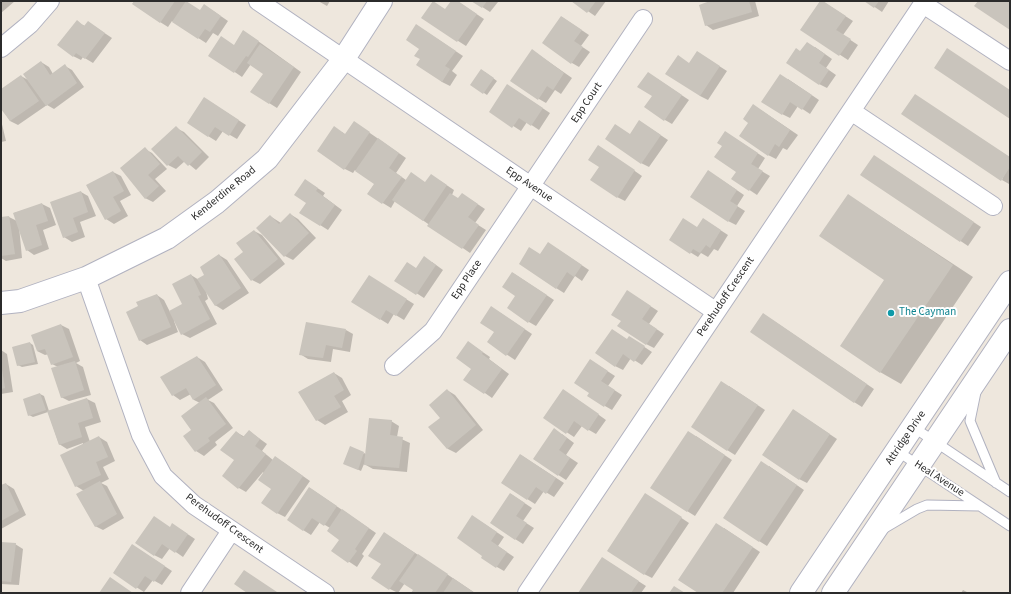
<!DOCTYPE html>
<style>
body{margin:0}
#map{position:relative;width:1011px;height:594px;overflow:hidden;background:#eee7dd;font-family:"Source Sans 3",sans-serif}
canvas{display:block}
.frame{position:absolute;inset:0;border:2px solid #2b2b2b;pointer-events:none}
</style>
<div id="map">
<canvas width="1011" height="594"></canvas>
<div class="frame"></div>
</div>
<script>
const g = document.querySelector('canvas').getContext('2d');
g.lineJoin = 'round';
function paint(path, color) { g.fillStyle = color; g.fill(path, 'evenodd'); }
function stroke(path, color, width, dash) { g.strokeStyle = color; g.lineWidth = width; g.lineCap = dash ? 'butt' : 'round'; g.setLineDash(dash || []); g.stroke(path); }
function write(font, color, halo, rows, align = 'center') {
  g.font = font + ' "Source Sans 3",sans-serif'; g.lineWidth = 4; g.setLineDash([]); g.textBaseline = 'middle'; g.strokeStyle = halo; g.fillStyle = color; for (const [text, x, y, turn = 0] of rows) {
    g.save(); g.translate(x, y); g.rotate((+turn || 0) * Math.PI / 180); g.textAlign = isNaN(turn) ? turn : align; if (halo) g.strokeText(text, 0, 0); g.fillText(text, 0, 0); g.restore();
  }
}
paint(new Path2D(`
 M1 1H15L1 13Z
 M135 1H185L200 11 212 10 228 21 218 36 213 33 206 43 172 21 168 27 160 22Z
 M318 1H330L327 6Z
 M452 1H457L484 19 466 46 422 18 446 10Z
 M473 1H497L498 2 490 12Z
 M573 1H606L595 16Z
 M711 1H755L759 16 713 30 706 25Z
 M822 1 853 21 843 35 858 45 848 60 802 30Z
 M866 1H889L882 12Z
 M562 17 589 35 581 46 590 52 579 67 572 63Z
 M77 22 85 26 88 22 112 38 93 63 83 57 81 60 73 56Z
 M424 30 463 56 452 71 457 75 450 86 442 82 421 59 420 48Z
 M251 36 301 72 277 108 269 103 264 73 251 64 242 77 210 55 235 46Z
 M815 47 832 59 826 68 836 75 827 88 819 84 800 52Z
 M532 50 572 78 561 94 555 90 546 103 539 99Z
 M705 57 727 71 708 100 700 96 690 64Z
 M41 62 49 67 53 74 65 66 72 70 84 87 54 109 47 105 18 125 10 121 1 107V90L21 76 30 81Z
 M485 72 497 81 487 95 484 93Z
 M656 78 689 100 672 124 665 120 653 96Z
 M788 79 819 100 810 114 798 106 790 118 782 114Z
 M515 90 550 113 539 130 527 122 521 131 490 111Z
 M212 103 246 125 237 139 223 131 216 141 208 136Z
 M761 110 798 135 787 150 783 148 776 159 768 155 750 122Z
 M1 120 6 141 1 142Z
 M354 122 406 158 396 173 406 180 426 183 439 180 454 190 452 195 458 199H470L485 209 475 223 486 230 470 253 395 201 391 208 368 194 375 183 355 170 353 173 345 169 319 151 342 132 346 135Z
 M647 126 668 140 649 167 641 163 630 135Z
 M176 128 184 132 209 157 196 170 185 161 176 169 168 165Z
 M733 137 765 158 758 169 770 176 757 195 733 179 737 172Z
 M145 149 152 153 167 169 155 179 166 191 153 202 145 198Z
 M606 151 642 176 625 201 617 197 600 167Z
 M1010 158V183L1009 184 1002 180Z
 M882 161 981 227 968 246 862 175Z
 M113 172 121 176 131 195 120 201 128 216 114 224 106 219 87 186Z
 M716 176 744 195 737 206 745 211 736 225 728 221Z
 M313 185 325 193 323 196 342 210 328 230 301 213 308 203Z
 M81 192 88 196 96 216 80 222 85 237 72 242 64 237Z
 M848 195 973 277 901 384 880 372 886 280Z
 M42 204 50 208 56 225 43 230 49 249 34 255 27 250 19 226 22 258 6 261 1 258V218L9 217 17 221 14 213Z
 M290 214 298 219 316 238 293 260 285 256 270 216 281 223Z
 M711 224 728 235 718 251 714 249 708 257 701 253 698 257 670 240Z
 M254 231 262 235 285 264 260 284 252 280 245 252Z
 M556 248 589 270 582 281 575 276 564 293 556 288 541 255Z
 M219 255 227 260 249 293 223 310 215 305 206 291 208 299 205 301 217 324 190 338 182 334 175 321H174L178 332 147 345 140 340 157 295 164 300 170 312 184 304 191 275 199 280 206 275Z
 M432 262 443 270 424 298 396 280Z
 M513 273 554 300 536 326 529 322 516 295Z
 M377 281 414 304 404 320 394 314 388 324 380 319Z
 M635 296 658 311 649 324 664 334 654 348 646 344 622 321Z
 M499 312 532 334 515 360 488 342 495 332Z
 M771 319 874 389 862 407 854 402Z
 M61 325 69 329 80 361 76 363 83 367 91 395 69 401 61 397 58 367 52 364 49 354 45 355 37 351Z
 M346 330 353 334 350 352 333 349 331 362 308 359 300 354Z
 M627 340 637 342 652 352 642 365 631 358 623 370 615 366Z
 M468 342 490 357 489 359 509 374 492 398 465 379 472 368Z
 M30 343 33 345 38 364 22 367 18 365Z
 M1 350 7 354 13 392 1 394Z
 M197 357 205 362 223 390 208 400 214 403 233 428 215 442 217 445 204 456 196 451 192 430 200 403 194 400 191 394 180 400 173 395Z
 M598 365 615 376 608 386 622 395 612 410 605 406Z
 M334 373 342 378 351 395 342 401 348 412 325 425 317 420 300 393Z
 M729 386 765 410 735 455 727 450Z
 M447 390 455 395 483 430 456 453 448 449 430 427 441 418Z
 M40 394 44 396 49 411 87 399 95 403 101 422 85 427 90 442 99 437 107 442 115 461 103 467 109 479 101 483 107 486 124 518 103 530 95 526 84 491 76 486 83 443 67 449 59 444 48 412 33 417 29 415Z
 M571 395 606 420 596 434 582 426 574 437 545 418Z
 M801 415 837 439 807 483 799 479Z
 M391 421 399 426 397 437 410 443 407 472 373 469 364 464 361 471 348 465 364 453 366 454Z
 M249 431 267 444 262 451 273 460 283 462 310 481 285 517 277 513 272 488 263 472 246 492 239 488 236 460V432L245 437Z
 M562 434 574 443 566 455 578 463 566 480 534 459Z
 M696 436 732 460 695 516 687 511Z
 M521 455 564 483 554 497 544 491 535 504 502 483Z
 M769 466 804 490 767 546 759 541Z
 M6 484 14 489 26 515 1 529V487Z
 M310 488 376 533 362 554 364 556 357 567 333 551 341 540 330 528 320 522 311 535 303 530Z
 M511 494 532 508 523 521 534 528 523 544 515 539Z
 M653 499 689 523 652 578 644 574Z
 M480 521 504 537 498 546 514 557 504 571 497 567Z
 M170 528 180 529 195 539 183 557 170 548 162 559 154 555Z
 M724 528 760 552 733 593H700Z
 M392 538 426 560 475 593H412L414 590 405 583 398 593 390 589 372 578 382 564Z
 M1 543 15 544 23 549 19 585 1 584Z
 M140 550 172 571 162 585 153 580 144 592 114 573Z
 M610 563 646 586 641 593H580Z
 M963 590 969 593H961Z`), '#0003');
paint(new Path2D(`
 M134 1H175L160 23 132 4Z
 M186 1 200 10 204 4 221 16 210 32 205 29 198 39 172 22Z
 M433 1 445 9 451 1H458L477 14 457 42 421 18Z
 M471 1H487L482 8Z
 M571 1H596L587 13Z
 M710 1H749L752 12 705 26 699 5Z
 M820 1H823L846 16 836 30 851 39 839 56 800 30Z
 M864 1H879L874 8Z
 M978 1H1010V30L974 6Z
 M561 16 582 30 574 41 583 47 571 64 542 43Z
 M77 20 84 26 88 21 105 33 85 59 76 53 73 57 57 45Z
 M416 24 456 51 445 66 450 69 442 82 416 65 420 59 414 56 419 49 406 40Z
 M243 30 259 41 248 57 246 56 234 73 208 56 221 36 234 45Z
 M807 42 825 54 819 63 829 70 819 85 786 63 796 48 800 51Z
 M260 44 294 67 269 104 250 92 263 74 247 63Z
 M947 48 1010 90V119L934 68Z
 M532 49 564 73 553 90 547 86 538 100 510 81Z
 M697 51 720 66 700 96 665 74 678 55 689 63Z
 M41 61 50 75 65 64 77 83 46 106 23 74Z
 M481 69 494 78 483 94 470 85Z
 M648 72 682 95 664 121 644 107 652 96 637 87Z
 M780 74 812 95 802 110 790 102 782 115 761 102Z
 M21 75 39 101 10 121 1 109V89Z
 M507 84 543 108 531 126 519 118 512 128 489 112Z
 M915 94 1010 157V167L1001 181 901 114Z
 M204 97 239 120 229 136 215 127 208 137 187 123Z
 M753 104 790 130 779 147 775 144 768 156 739 136 748 123 743 119Z
 M639 120 661 135 641 164 605 139 615 124 630 134Z
 M354 121 370 132 344 170 317 151 334 126 345 134Z
 M176 126 202 152 188 166 178 156 167 166 151 149Z
 M725 131 758 153 751 164 763 171 749 191 731 179 736 172 714 157 722 146 717 143Z
 M378 138 399 153 389 168 402 177 382 204 367 194 374 184 355 171Z
 M598 145 635 170 617 198 590 180 599 167 588 160Z
 M145 147 160 164 148 175 159 186 145 199 120 168Z
 M874 155 974 222 960 242 860 175Z
 M708 170 737 190 730 201 738 206 728 222 690 197Z
 M113 171 124 191 113 197 121 211 105 220 86 185Z
 M411 172 425 182 431 174 447 185 423 221 392 200Z
 M305 179 318 188 316 191 335 205 320 226 299 213 306 203 294 195Z
 M81 191 88 212 73 218 78 232 63 238 50 202Z
 M450 193 458 198 462 193 478 204 468 217 479 225 462 249 427 226Z
 M848 194 953 265 880 373 840 346 884 280 819 236Z
 M42 203 48 221 36 225 42 245 26 251 13 213Z
 M290 213 309 233 284 257 256 228 270 215 279 224Z
 M9 216 15 254 1 256V217Z
 M683 218 697 227 703 218 721 230 710 248 706 245 700 253 693 249 690 254 669 240Z
 M254 230 278 259 251 281 234 259 243 252 236 243Z
 M548 242 582 265 574 277 567 272 556 289 519 264 529 247 540 254Z
 M219 254 241 288 215 306 197 279 204 275 200 267Z
 M424 256 436 265 416 295 394 281 407 262 416 268Z
 M512 272 547 295 528 323 507 308 515 296 502 287Z
 M191 274 201 295 198 296 210 319 181 335 169 311 182 304 172 284Z
 M369 275 407 299 396 316 386 310 380 320 351 302Z
 M627 290 651 306 642 319 657 329 646 345 617 326 621 321 611 315Z
 M157 294 171 327 139 341 126 312 138 306 136 302Z
 M491 306 525 329 506 356 487 342 494 332 480 323Z
 M763 313 867 384 854 403 750 332Z
 M306 322 346 329 342 348 326 345 323 358 299 355Z
 M61 324 73 357 51 365 45 349 37 351 31 335Z
 M612 329 627 339 629 336 645 346 634 362 623 354 615 367 595 353Z
 M468 341 483 352 482 354 502 369 484 394 463 380 471 369 456 358Z
 M30 342 35 362 17 366 12 347Z
 M197 356 216 385 193 400 186 388 172 396 160 377Z
 M590 359 608 371 601 381 615 390 604 407 587 396 589 393 574 383Z
 M75 361 84 390 61 398 51 368Z
 M1 364 5 388 1 389Z
 M334 372 344 390 334 396 341 407 316 421 298 392Z
 M721 381 758 405 727 451 691 427Z
 M447 389 476 425 447 449 428 427 440 418 429 405Z
 M563 389 599 414 588 431 574 421 566 434 543 418Z
 M40 393 46 410 28 416 23 399Z
 M206 397 226 424 208 438 210 441 195 452 183 436 191 430 181 416Z
 M87 398 93 418 78 423 82 437 59 445 47 411Z
 M793 409 830 434 799 480 762 455Z
 M369 418 392 420 390 435 403 437 399 468 364 465Z
 M554 428 567 438 559 450 570 458 558 476 533 459Z
 M249 430 260 439 255 446 266 454 238 489 222 476 234 460 220 450 236 431 243 437Z
 M688 431 725 455 687 512 650 488Z
 M99 436 108 457 96 462 101 475 75 487 60 455Z
 M350 446 364 452 358 470 343 464Z
 M520 454 556 478 546 494 536 487 527 500 501 483Z
 M275 456 303 476 277 514 261 503 271 489 258 480Z
 M761 461 797 485 759 542 723 518Z
 M100 481 117 514 95 527 76 494Z
 M6 483 19 511 1 521V485Z
 M309 487 337 506 324 526 312 518 303 531 287 520Z
 M510 493 525 503 516 516 527 523 515 540 490 523Z
 M645 493 682 517 644 575 607 551Z
 M342 509 369 528 355 549 357 551 348 563 331 551 339 540 327 531Z
 M472 515 497 532 491 541 507 552 496 568 481 558 482 556 457 538Z
 M154 516 170 527 172 523 188 534 175 553 162 544 154 556 135 543Z
 M716 523 753 547 722 593H698L678 580Z
 M384 532 415 553 389 590 371 578 381 564 368 556Z
 M1 542 16 543 11 582 1 581Z
 M132 544 165 566 154 582 145 576 136 589 113 573Z
 M418 554 448 574 435 593H411L413 590 399 581Z
 M602 557 639 581 631 593H578Z
 M244 570 277 592 276 593H247L234 584Z
 M110 577 133 593H99Z
 M453 578 475 593H443Z
 M674 586 685 593H669Z`), '#c9c4bc');
const lane = new Path2D(`
 M976 392 970 421 996 483
 M913 427 1010 492
 M897 451 1010 526
 M883 529 917 509 927 505 980 506`);
const street = new Path2D(`
 M258 1 715 311
 M923 4 1010 61
 M1 48 30 24 50 1
 M851 111 993 206
 M86 278 141 435 163 476 194 505 325 593
 M394 366 433 331 643 19
 M190 593 231 531
 M527 593 925 1`);
const secondary = new Path2D(`
 M1 303 20 301 86 278 167 238 217 202 267 159 343 60 381 1
 M801 593 1010 282
 M833 593 1010 330`);
stroke(lane, '#b1b2c0', 11);
stroke(street, '#b1b2c0', 20);
stroke(secondary, '#b1b2c0', 24);
stroke(lane, '#fff', 9);
stroke(street, '#fff', 18);
stroke(secondary, '#fff', 22);
for (const [x, y, r, color] of [
 [891,313,4,"#0f9aa8"]
]) { const dot = new Path2D(); dot.arc(x, y, r, 0, 2 * Math.PI); g.fillStyle = color; g.fill(dot); stroke(dot, '#fff', 1.5); }
write('11px', '#2b2b2b', '#fff', [
 ["Epp Court",587,103,-56],
 ["Epp Avenue",529,185,34],
 ["Kenderdine Road",224,194,-39],
 ["Epp Place",467,280,-56],
 ["Perehudoff Crescent",726,297,-56],
 ["Attridge Drive",906,438,-56],
 ["Heal Avenue",939,479,33],
 ["Perehudoff Crescent",224,524,36]
]);
write('11px', '#0d838f', '#fff', [
 ["The Cayman",899,313]
], 'left');
</script>
